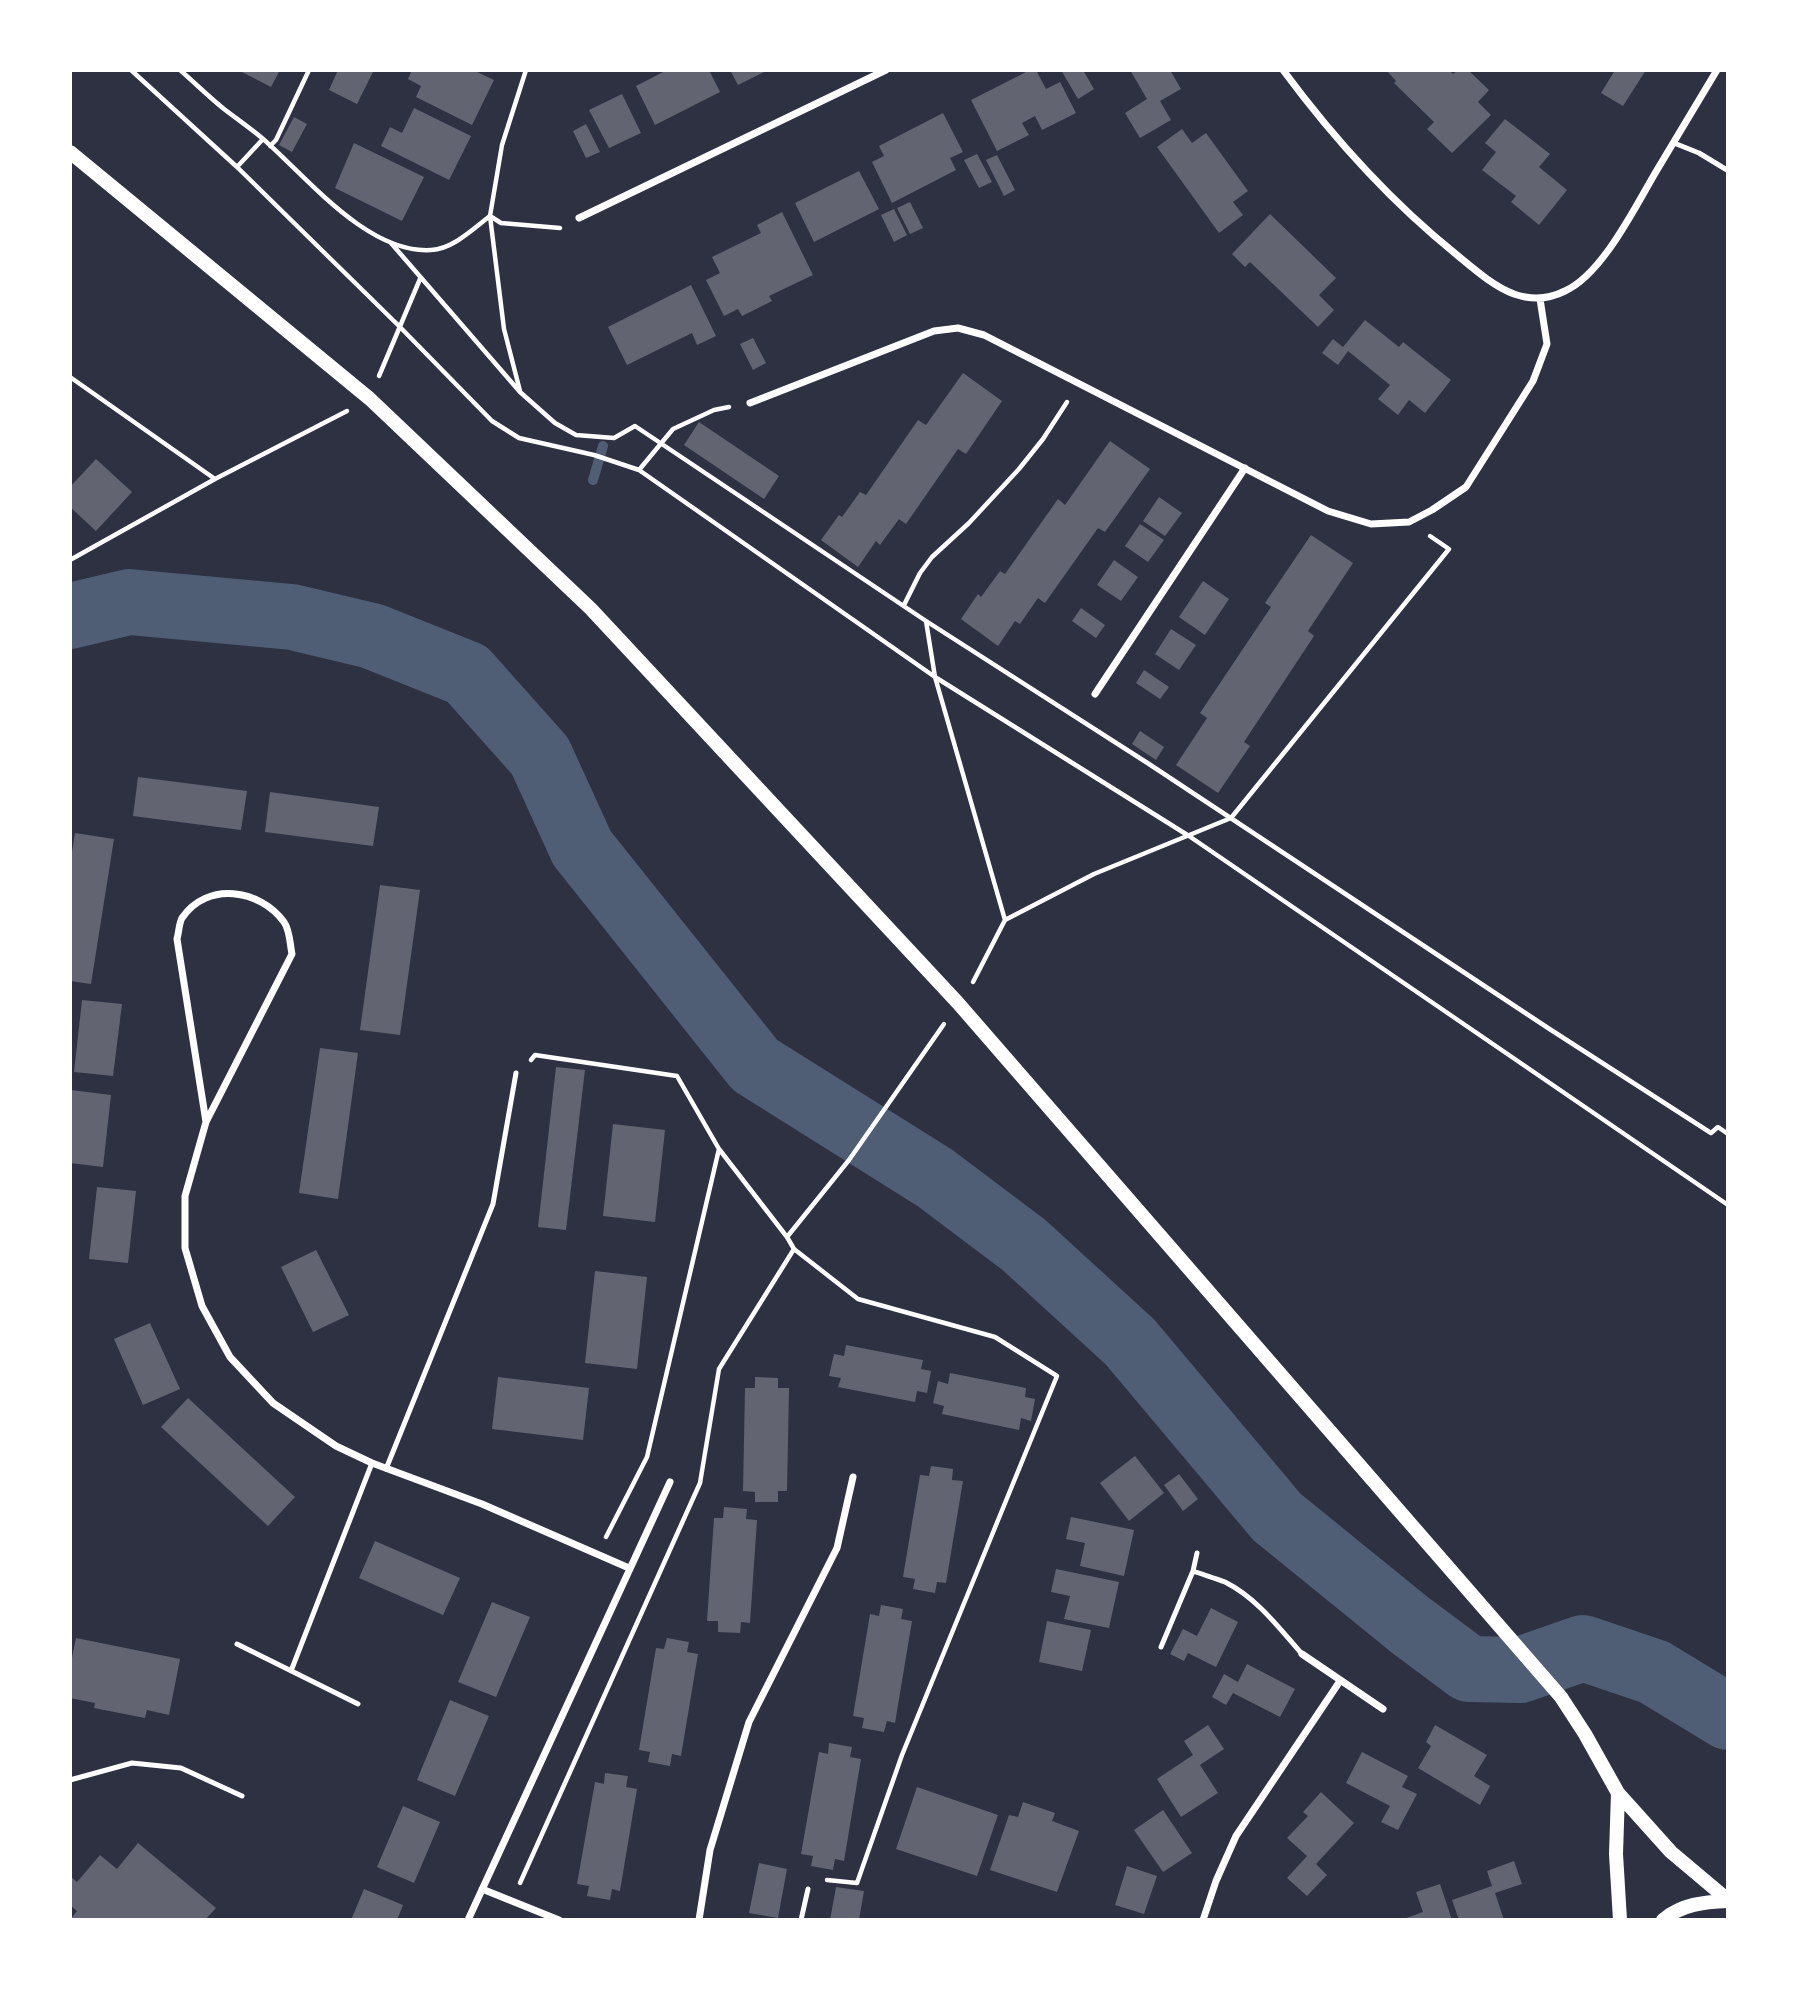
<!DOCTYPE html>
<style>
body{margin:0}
#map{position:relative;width:1798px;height:1990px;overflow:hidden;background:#2d3142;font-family:"Asap Condensed",sans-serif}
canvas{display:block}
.frame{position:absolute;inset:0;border:72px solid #fff;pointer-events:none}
</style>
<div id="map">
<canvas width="1798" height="1990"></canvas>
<div class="frame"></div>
</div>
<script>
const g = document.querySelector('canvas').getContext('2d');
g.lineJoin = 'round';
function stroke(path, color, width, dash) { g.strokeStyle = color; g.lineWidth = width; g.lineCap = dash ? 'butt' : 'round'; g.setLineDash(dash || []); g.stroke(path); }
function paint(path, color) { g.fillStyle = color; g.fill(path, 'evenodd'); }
stroke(new Path2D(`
 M593 480 603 446`), '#4f5d75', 10);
stroke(new Path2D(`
 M70 616 129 602 292 617 372 636 467 674 540 756 582 848 755 1065 935 1178 1024 1245 1130 1342 1277 1517 1410 1625 1469 1669 1520 1670 1583 1648 1654 1672 1728 1717`), '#4f5d75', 66);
paint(new Path2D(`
 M238 70H280L271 87Z
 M338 70H374L357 104 329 90Z
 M412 70H473L494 80 472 125 416 97 421 86 408 79Z
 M667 70H709L720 92 655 125 636 86Z
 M730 70H768L738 85Z
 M1030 70H1036L1046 89 1060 82 1076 113 1042 130 1035 116 1022 123 1029 135 997 151 971 100Z
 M1061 70H1083L1094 89 1078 99Z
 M1130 70H1170L1181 89 1160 101 1171 120 1140 138 1125 113 1147 99Z
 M1386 70H1449L1453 74 1458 70H1468L1489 90 1478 102 1491 115 1452 153 1427 129 1434 122 1394 83 1396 81Z
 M1615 70H1646L1623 106 1601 93Z
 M622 94 641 133 609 148 589 110Z
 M414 108 471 136 449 180 381 146 390 127 402 133Z
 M943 113 963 152 950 158 956 170 892 203 872 162 884 156 879 146Z
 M294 117 307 124 292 152 279 145Z
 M1505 119 1550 154 1539 167 1567 190 1539 225 1511 202 1516 196 1482 170 1496 152 1485 143Z
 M586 124 600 152 586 158 573 131Z
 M1182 129 1192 143 1206 133 1248 191 1233 202 1243 215 1219 233 1157 147Z
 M354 143 424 177 402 221 335 188Z
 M977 154 992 182 979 188 964 160Z
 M997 155 1015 190 1004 196 986 160Z
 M859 171 879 209 814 242 795 203Z
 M910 202 923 228 910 234 897 208Z
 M894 209 907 235 894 242 881 215Z
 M782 212 813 275 769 296 772 301 742 316 738 309 724 316 706 280 720 273 712 257 761 233 757 225Z
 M1270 214 1336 278 1319 295 1334 310 1318 327 1250 262 1245 267 1232 254Z
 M691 285 716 336 697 345 692 333 627 365 608 327Z
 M1365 320 1399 347 1403 342 1451 380 1425 413 1409 400 1398 415 1378 399 1390 385 1348 351 1338 365 1322 353 1333 339 1343 347Z
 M753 338 766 363 753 370 740 344Z
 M963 373 1002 401 966 454 958 449 906 524 899 519 880 545 876 541 858 567 821 540 839 515 842 517 860 492 866 495 918 420 926 425Z
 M699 422 779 476 764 499 684 445Z
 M1110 441 1150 469 1105 532 1098 528 1045 603 1038 598 1020 624 1015 621 998 646 961 619 978 594 981 597 1000 571 1005 574 1058 499 1065 505Z
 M96 459 132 492 96 531 70 507V487Z
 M1159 497 1182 513 1165 536 1143 521Z
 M1140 524 1164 540 1148 562 1125 546Z
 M1311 535 1353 563 1308 631 1314 636 1244 742 1250 746 1218 793 1176 765 1207 718 1200 713 1271 607 1265 603Z
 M1114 560 1138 577 1121 601 1097 585Z
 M1203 581 1229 599 1205 635 1179 617Z
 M1081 608 1105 625 1096 638 1072 621Z
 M1171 629 1196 645 1179 670 1155 654Z
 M1144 670 1169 687 1160 699 1136 683Z
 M1140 731 1164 747 1156 760 1132 744Z
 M138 777 247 791 241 830 133 816Z
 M270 792 379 807 373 846 265 832Z
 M75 833 114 839 91 984 70 981V865Z
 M380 885 420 890 400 1035 360 1030Z
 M82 1000 122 1004 113 1076 74 1072Z
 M320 1048 358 1053 338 1199 299 1193Z
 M556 1067 585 1070 566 1230 538 1227Z
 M71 1090 111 1095 103 1167 70 1163Z
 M613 1124 665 1130 655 1222 603 1216Z
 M97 1187 136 1191 128 1263 89 1259Z
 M316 1250 349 1315 313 1332 281 1267Z
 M595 1271 647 1277 637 1369 585 1363Z
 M150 1323 180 1389 143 1405 114 1339Z
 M846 1345 923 1360 921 1369 931 1371 927 1393 917 1391 915 1402 838 1387 841 1378 829 1376 834 1354 844 1356Z
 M950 1373 1026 1388 1025 1397 1035 1399 1031 1421 1021 1418 1019 1430 942 1414 944 1406 933 1403 938 1381 948 1384Z
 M498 1377 589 1388 583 1440 492 1429Z
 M755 1377 778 1378V1388H789L787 1491H778V1502H755V1492L743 1491 745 1388H755Z
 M188 1398 295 1497 268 1526 161 1427Z
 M1135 1456 1164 1493 1129 1521 1100 1483Z
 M931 1466 953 1469 952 1480 963 1481 946 1583 937 1582 935 1593 913 1589 915 1579 903 1577 920 1475 929 1476Z
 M1179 1474 1198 1499 1183 1511 1164 1485Z
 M724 1507 747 1509 746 1519 757 1520 750 1623 741 1622 740 1633 718 1632V1621H707L714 1518H723Z
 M1071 1517 1134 1530 1124 1576 1080 1566 1085 1543 1066 1539Z
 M375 1541 460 1578 443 1615 359 1578Z
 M1056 1569 1119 1582 1109 1628 1064 1619 1070 1596 1051 1592Z
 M492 1602 530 1617 496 1697 458 1682Z
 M881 1605 903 1609 901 1619 912 1621 895 1723 887 1721 884 1732 862 1728 864 1718 853 1716 870 1614 879 1616Z
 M1211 1608 1238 1622 1216 1667 1188 1653 1184 1661 1170 1654 1183 1629 1197 1636Z
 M1047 1621 1091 1630 1082 1671 1039 1662Z
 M76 1638 180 1659 169 1715 147 1710 145 1718 94 1708 95 1703 70 1698V1667Z
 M667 1638 689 1642 687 1652 698 1654 681 1756 672 1754 670 1766 648 1762 650 1752 639 1750 656 1648 664 1649Z
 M1247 1664 1295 1689 1280 1717 1233 1693 1226 1705 1212 1697 1224 1674 1238 1682Z
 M450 1700 489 1716 455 1796 417 1780Z
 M1208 1725 1224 1749 1200 1765 1218 1793 1181 1817 1157 1779 1193 1755 1184 1741Z
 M1435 1725 1487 1755 1474 1776 1490 1786 1480 1805 1418 1768 1431 1746 1426 1742Z
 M829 1743 852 1747 850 1757 861 1759 844 1861 835 1859 833 1870 811 1866 813 1856 801 1854 819 1752 828 1754Z
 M1362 1752 1408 1776 1402 1787 1417 1794 1398 1830 1381 1822 1390 1806 1346 1783Z
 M605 1773 628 1776 626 1787 637 1789 620 1891 612 1889 610 1900 587 1896 589 1886 577 1884 595 1782 604 1784Z
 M917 1787 998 1815 977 1876 896 1849Z
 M1321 1792 1354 1823 1316 1864 1327 1875 1307 1896 1287 1878 1307 1856 1287 1838 1308 1816 1303 1812Z
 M1023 1802 1055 1813 1052 1821 1079 1831 1057 1892 990 1870 1009 1815 1018 1817Z
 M403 1806 440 1822 414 1883 377 1867Z
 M1163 1810 1192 1853 1163 1872 1134 1830Z
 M138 1843 216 1908 205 1920H70L77 1911 70 1905V1876L77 1882 100 1855 117 1869Z
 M1514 1861 1522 1884 1495 1893 1504 1920H1459L1452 1900 1492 1886 1487 1871Z
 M759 1863 787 1869 778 1918 749 1913Z
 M1127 1866 1157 1876 1144 1914 1115 1905Z
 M1440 1884 1452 1920H1401L1423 1912 1416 1892Z
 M836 1887 864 1891 859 1920H830Z
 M364 1889 403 1905 397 1920H351Z`), '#626471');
stroke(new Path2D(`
 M131 70 237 167 399 326 492 421 519 438 594 455 639 470 935 677 1189 836 1728 1205
 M180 70C195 83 209 97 224 109 237 119 250 128 262 138 306 176 367 254 431 250 453 249 473 229 490 216
 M270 146 276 140 309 70
 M237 167 263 139
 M490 216 501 223 560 228
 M391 243 520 392 555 423 576 435 614 438 635 426 926 621 1149 764 1548 1028 1711 1133 1718 1127 1728 1134
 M379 376 420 279
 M70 377 215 479
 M520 391 504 329 490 216 502 145 526 70
 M639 470 673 429 714 410 729 407
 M70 560 215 479 347 411
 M904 605 920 573 932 557 969 523 1019 469 1043 439 1067 402
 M926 621 935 677 1005 920
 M973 982 1005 920 1094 874 1231 818 1449 549 1430 536
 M531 1060 535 1055 677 1076 719 1149 787 1237
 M794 1249 858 1299 995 1337 1057 1376 902 1755 857 1883 827 1880
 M606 1537 647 1457 719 1149
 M520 1883 700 1483 719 1369 794 1249 787 1237 849 1160 944 1024`), '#fff', 4.5);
stroke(new Path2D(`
 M1674 143 1699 153 1727 170
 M386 1469 493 1204 516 1073
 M1193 1571C1204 1575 1215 1578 1225 1582 1257 1598 1279 1628 1302 1654
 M237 1644 358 1704
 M1161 1647 1193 1571 1197 1553
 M291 1671 372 1463
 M70 1780 132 1763 181 1768 242 1796
 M801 1920 808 1889`), '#fff', 5);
stroke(new Path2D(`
 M1283 70C1334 139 1390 201 1457 255 1474 269 1493 286 1514 294 1531 300 1549 299 1565 291 1603 274 1636 205 1657 170 1677 137 1697 103 1717 70
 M579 218 886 70
 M750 403 934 331 958 328 984 335 1328 511 1371 524 1409 522 1432 510 1466 487 1533 381 1547 344 1540 299
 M1095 694 1245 468
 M206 1122 292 954C290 945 290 930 284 922 260 889 207 881 182 918 179 923 179 932 177 939L206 1122 185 1196V1248L202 1306 230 1357 273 1403 336 1446 372 1463 482 1504 629 1568
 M1302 1654 1383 1709
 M482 1889 559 1920
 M468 1920 670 1482
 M699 1920 710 1850 749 1722 837 1548 853 1477
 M1203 1920 1216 1881 1236 1836 1340 1681`), '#fff', 7);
stroke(new Path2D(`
 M70 152 370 399 591 609 958 1003 1561 1697 1585 1734 1618 1793 1671 1852 1728 1900
 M1618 1793 1616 1854 1620 1920
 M1663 1920C1682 1904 1704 1902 1728 1901`), '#fff', 14);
</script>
